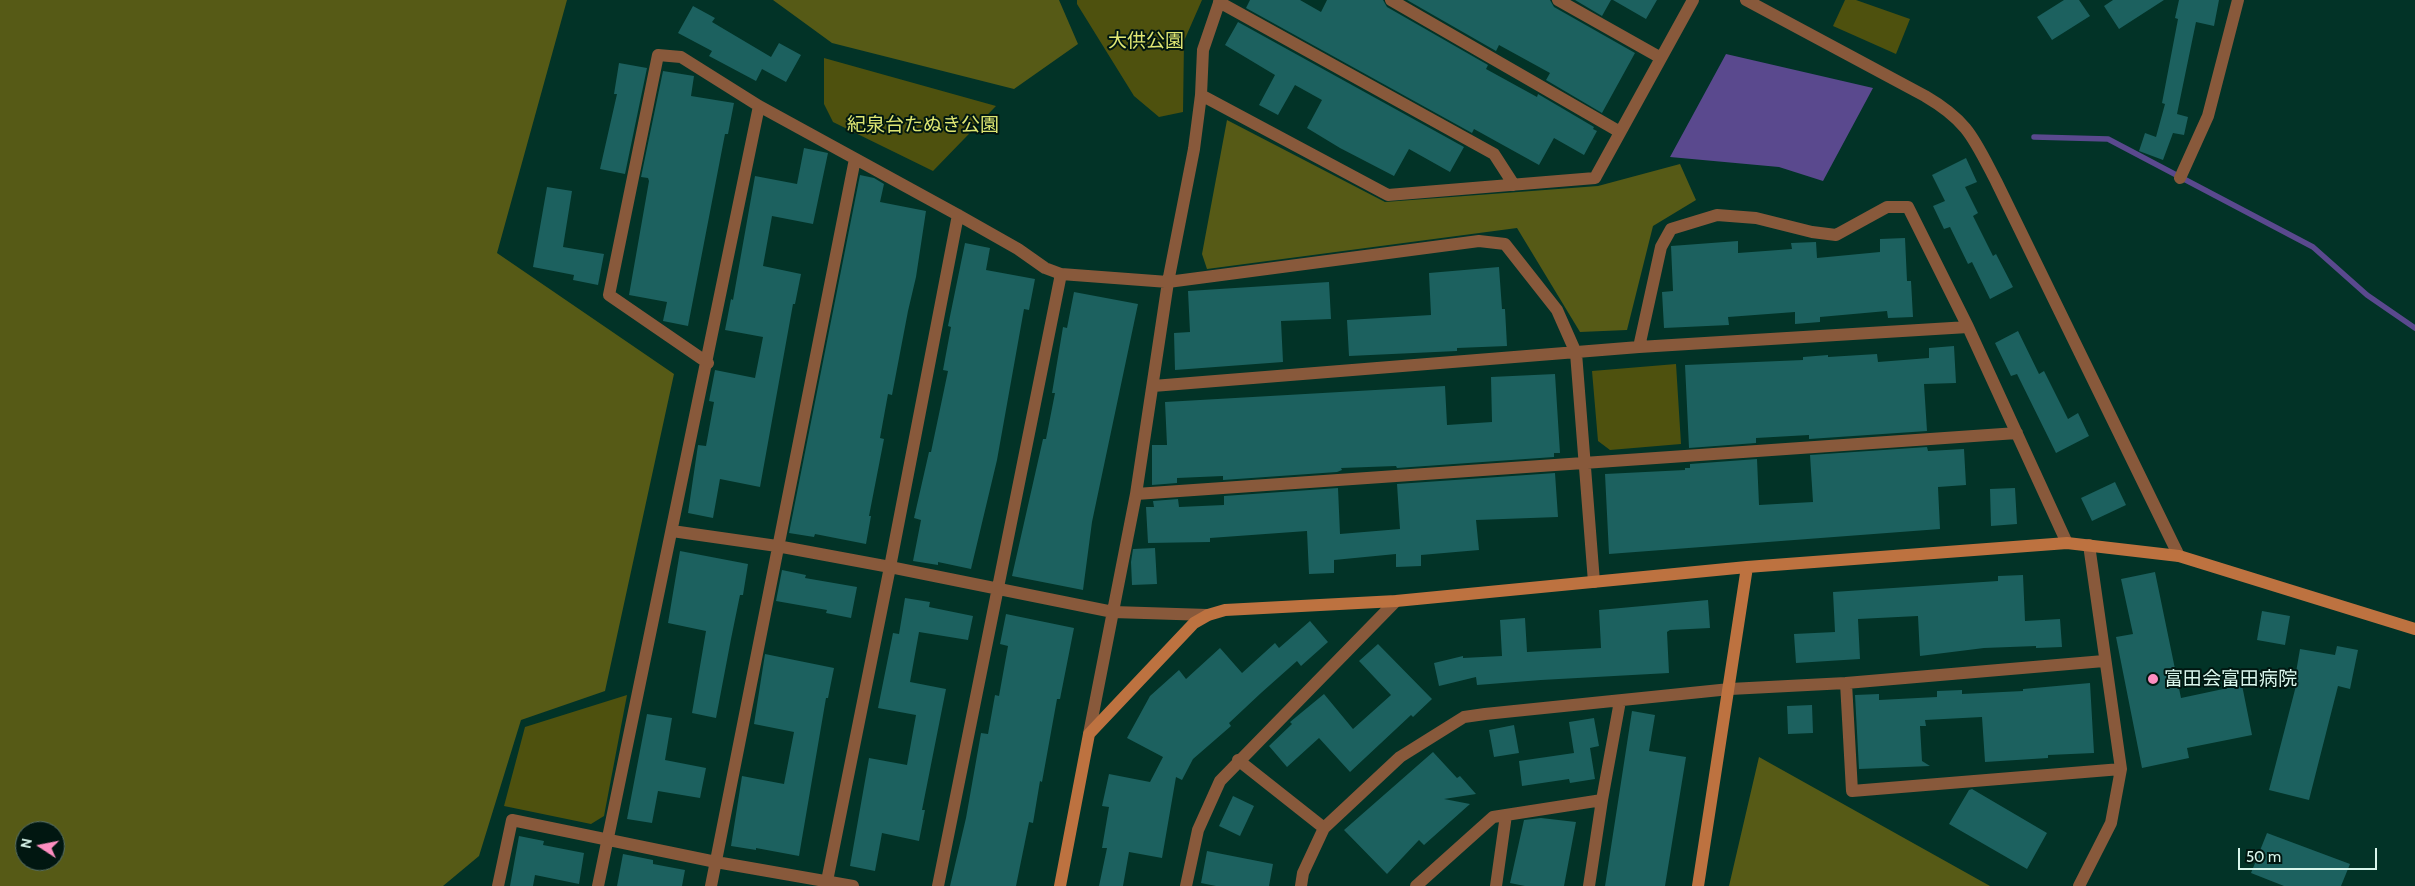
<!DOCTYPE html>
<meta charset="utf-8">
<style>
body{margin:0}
#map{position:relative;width:2415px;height:886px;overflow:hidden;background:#023327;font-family:Cabin,sans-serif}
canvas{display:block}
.north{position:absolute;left:15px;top:821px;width:50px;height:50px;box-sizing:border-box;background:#011711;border:1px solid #577069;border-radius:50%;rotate:281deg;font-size:14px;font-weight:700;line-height:20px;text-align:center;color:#d9f6ec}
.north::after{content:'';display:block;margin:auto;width:18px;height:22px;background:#fd8ec0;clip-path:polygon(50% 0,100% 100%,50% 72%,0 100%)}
.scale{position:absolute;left:2238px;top:848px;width:139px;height:22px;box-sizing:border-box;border:2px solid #d9f6ec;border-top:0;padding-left:6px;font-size:15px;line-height:18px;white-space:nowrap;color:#d9f6ec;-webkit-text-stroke:4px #011711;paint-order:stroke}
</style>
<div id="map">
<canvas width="2415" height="886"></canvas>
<div class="north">N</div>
<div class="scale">50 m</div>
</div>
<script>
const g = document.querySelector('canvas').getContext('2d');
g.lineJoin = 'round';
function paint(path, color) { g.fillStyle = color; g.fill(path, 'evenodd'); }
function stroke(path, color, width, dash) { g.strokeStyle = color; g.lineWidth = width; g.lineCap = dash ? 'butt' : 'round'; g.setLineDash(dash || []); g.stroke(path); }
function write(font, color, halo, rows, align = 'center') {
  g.font = font + ' Cabin,"Noto Sans JP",sans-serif'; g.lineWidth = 4; g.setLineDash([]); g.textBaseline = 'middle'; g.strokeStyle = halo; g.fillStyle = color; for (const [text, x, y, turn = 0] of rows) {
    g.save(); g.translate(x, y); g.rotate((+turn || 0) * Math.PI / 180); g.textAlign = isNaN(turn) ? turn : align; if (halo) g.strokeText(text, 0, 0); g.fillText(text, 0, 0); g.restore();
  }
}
paint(new Path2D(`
 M1077 0H1202L1184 41 1183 112 1159 117 1134 96 1077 4Z
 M1845 0H1856L1910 19 1896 54 1833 26Z
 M824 58 996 106 933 171 833 122 824 104Z
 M1676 364 1681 444 1610 450 1598 441 1592 371Z
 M627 695 604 816 591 824 504 806 525 727Z`), '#4e510e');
paint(new Path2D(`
 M0 0H567L497 253 674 374 605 691 521 720 479 856 443 886H0ZM25 831H55V861H25Z
 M773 0H1059L1078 44 1014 89 832 43Z
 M1227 120 1385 202 1598 186 1680 164 1696 200 1653 226 1627 330 1580 332 1517 228 1207 269 1202 254Z
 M1759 757 1990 886H1729Z`), '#565a16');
paint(new Path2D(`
 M1726 54 1873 88 1823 181 1779 167 1670 157Z`), '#5a498e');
stroke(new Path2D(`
 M2034 137 2108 139 2313 247 2367 295 2415 328`), '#5a498e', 5.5);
paint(new Path2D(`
 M1250 0H1300L1321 12 1327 0H1383L1387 7 1488 65 1486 69 1537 97 1538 94 1594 127 1593 129 1597 131 1584 155 1554 138 1539 165 1474 129 1472 133 1246 8Z
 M1407 0H1550L1554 7 1635 53 1602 113 1546 80 1550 73 1499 45 1496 51Z
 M1575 0H1611L1602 16Z
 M1613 0H1657L1646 19Z
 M2064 0H2079L2090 16 2052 40 2037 17Z
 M2113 0H2164L2119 29 2104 6Z
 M2179 0H2219L2214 26 2196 22 2177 114 2188 117 2184 135 2173 133 2163 160 2139 151 2145 133 2156 137 2165 104 2162 103 2178 19 2175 18Z
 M693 6 715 18 712 22 771 57 779 43 801 55 786 82 762 69 756 81 709 56 712 51 678 33Z
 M1238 22 1464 147 1450 172 1409 149 1394 176 1340 148 1307 128 1322 100 1295 85 1278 115 1259 105 1275 75 1225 45Z
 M619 63 647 68 625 174 600 169 617 94H614Z
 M663 71 694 76 691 96 734 103 728 134H725L688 326 663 321 667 302 629 295 649 181 648 178 641 177Z
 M804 148 828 153 813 224 772 216 763 266 801 274 795 304H793L760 487 720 479 713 518 688 513 698 445 706 446 714 402 709 401 715 370 755 378 763 337 725 330 731 299 733 300 755 176 797 184Z
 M1966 158 1977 182 1965 187 1978 213 1973 216 1993 256 1996 254 2013 287 1990 299 1972 262 1968 264 1950 227 1944 229 1933 206 1945 201 1932 175Z
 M860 175 874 178 884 184 880 202 926 211 916 277 908 311 892 395 888 394 880 438 884 439 869 516H871L866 544 815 534 814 537 789 533Z
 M547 187 572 191 563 247 604 254 598 285 573 280 574 275 533 267Z
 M1905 238 1907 281H1911L1913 317 1888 318 1887 311 1820 317V322L1795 324V312L1728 317 1729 325 1664 328 1662 292 1673 291 1671 246 1738 241V253L1792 249 1791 243 1816 242 1817 258 1880 252V239Z
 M965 243 990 248 986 270 1035 279 1029 310 1024 309 997 460 971 569 938 562V565L913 561 921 520 914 518 929 452H931L948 371 943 370 951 327 948 326Z
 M1499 267 1502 309H1505L1507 346 1457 348V351L1349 356 1347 320 1431 315 1429 273Z
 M1329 282 1331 319 1281 321 1283 362 1175 370 1174 333 1190 332 1188 291Z
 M1074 292 1138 304 1092 522 1083 590 1012 576 1043 439H1046L1055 393H1052L1063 327 1067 328Z
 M2018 331 2039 374 2044 371 2068 419 2078 413 2089 436 2056 453 2017 374 2011 376 1995 343Z
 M1954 346 1956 383 1924 384 1927 431 1809 439V435L1756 438V443L1689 448 1685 365 1803 360V357L1828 355V357L1877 354 1878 362 1929 358V348Z
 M1555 374 1560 453H1554V457L1397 468 1396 466 1341 468 1342 470 1337 472 1223 480V476L1177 478V483L1152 485V445H1167L1165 402 1445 386 1447 425 1492 422 1491 377Z
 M1927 447 1928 451 1964 449 1966 485 1938 487 1940 529 1609 554 1605 474 1685 470V468H1690V464L1757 459 1759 505 1813 502 1810 455Z
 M1555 473 1558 517 1476 520 1479 550 1421 555V566L1396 567V554L1334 560V573L1309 574 1307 531 1210 538V542L1148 543 1146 507H1154L1153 501 1178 499 1179 507 1224 505V496L1338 488 1340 534 1400 529 1397 484Z
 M2115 482 2126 505 2092 521 2081 498Z
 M2015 488 2017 524 1991 526 1990 489Z
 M1155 548 1157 584 1132 585 1131 562 1133 549Z
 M680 551 748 564 743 595H740L731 639 716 718 692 713 706 631 668 623Z
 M782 570 806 575 805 578 857 587 851 618 826 613 827 610 776 601Z
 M2155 572 2181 698 2242 685 2252 735 2187 748 2189 758 2142 768 2116 637 2133 634 2121 579Z
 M2023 575 2025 621 2060 619 2062 647 2036 648V646L1984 648 1920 656 1918 616 1858 619 1860 659 1796 663 1794 634 1835 632 1833 592 1998 581V576Z
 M905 598 930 602 929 607 973 616 968 640 919 632 910 682 946 689 922 810H925L919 841 882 833 875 871 850 866 869 758 907 765 916 715 878 708 893 633 899 634Z
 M1708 600 1710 628 1670 630 1667 632 1669 673 1541 680 1477 685 1476 677 1439 686 1434 663 1463 656V658L1502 656 1500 620 1525 618 1527 652 1601 648 1599 610Z
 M2262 611 2290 616 2285 645 2257 640Z
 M1006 614 1074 628 1060 699H1057L1042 782 1040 781 1033 823 1029 822 1016 886H950L966 818 981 733 988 734 995 695 999 696 1008 646 1000 644Z
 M1310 621 1328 642 1301 666 1297 661 1261 693 1229 723 1231 726 1193 759 1182 780 1176 777 1162 858 1129 852 1123 886H1099L1107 848H1102L1109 807 1102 806 1109 774 1150 782 1163 757 1127 738 1150 696 1179 670 1186 679 1220 648 1242 673 1275 643 1279 648Z
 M1378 644 1432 699 1413 717 1411 715 1350 772 1319 738 1287 767 1269 746 1292 724 1290 722 1324 694 1353 729 1391 695 1359 661Z
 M2337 646 2358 650 2350 689 2338 686 2309 800 2269 790 2298 678H2295L2300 649 2335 655Z
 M765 654 834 668 828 698H826L799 856 756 848V850L731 846 742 776 784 784 794 732 754 724Z
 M2090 683 2094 753 2048 755V758L1985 762 1982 717 1925 720 1926 726H1920L1922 761 1930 766 1859 769 1855 695 1879 694V700L1937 697V691L1962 690V694L2023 691V689Z
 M1812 705 1813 733 1788 734 1787 706Z
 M1632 711 1655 715 1649 751 1686 757 1665 886H1605Z
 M647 714 672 718 665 760 706 768 700 798 658 791 652 823 627 819Z
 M1594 718 1599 746 1590 748 1595 779 1570 783 1569 779 1522 786 1519 761 1574 753 1569 722Z
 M1514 725 1519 753 1494 757 1489 730Z
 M1433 752 1457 778 1460 776 1476 794 1444 799 1470 804 1424 845 1419 840 1387 874 1344 830Z
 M1972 789 2047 833 2027 869 1949 824 1969 790Z
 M1233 796 1254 806 1240 836 1219 826Z
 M1541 818 1576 822 1564 886H1525L1510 883 1524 820Z
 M2267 833 2350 864 2341 886H2284L2251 873Z
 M519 836 544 841 543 845 584 853 579 884 535 875 533 886H510Z
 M1207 851 1273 864 1269 886H1216L1201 883Z
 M623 854 653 860V864L685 870 682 886H617Z`), '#1c615f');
stroke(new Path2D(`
 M1391 0 1620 132
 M1558 0 1661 58
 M1746 0 1925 96C1968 121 1974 139 1996 181L2179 556
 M1219 2 1494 154 1514 185
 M1201 95 1388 195 1595 178 1693 0
 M2180 178 2208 116 2238 0
 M1639 347 1661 247 1671 229 1717 215 1756 218 1812 232 1836 235 1887 207H1908L1968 327 2067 543
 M708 363 609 295 658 55 681 57 759 106 958 215 1018 249 1045 268 1061 274 1168 282 1479 241 1505 244 1557 310 1576 353 1594 582
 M1153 386 1639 347 1968 327
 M1136 494 2017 433
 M672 531 777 546 890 567 1113 612 1208 615
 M1846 683 2104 661
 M1089 734 1136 494 1168 282 1194 149 1201 95 1203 50 1220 0
 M1238 760 1324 828
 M1602 800 1620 701
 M498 886 512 820 716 862 853 886
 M598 886 759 106
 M711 886 855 159
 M826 886 890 567 958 215
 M938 886 1061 274
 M1186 886 1198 830 1220 781 1396 601
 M1301 886 1303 873 1324 828 1400 757 1464 717 1485 714 1730 689 1846 683 1852 791 2121 769
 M1416 886 1493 817 1602 800 1589 886
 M1496 886 1506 815
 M2079 886 2111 823 2121 769 2089 545`), '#88593b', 12);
stroke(new Path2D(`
 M1060 886 1089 734 1194 623 1208 615 1225 610 1396 601 1747 567 2067 543 2179 556 2415 629
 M1698 886 1747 567`), '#bd7240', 12);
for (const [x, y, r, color] of [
 [2153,679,6,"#fd8ec0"]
]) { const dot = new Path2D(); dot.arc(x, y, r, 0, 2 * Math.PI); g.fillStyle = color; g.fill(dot); stroke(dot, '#011711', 2); }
write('19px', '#dfe773', '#011711', [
 ["大供公園",1146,41],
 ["紀泉台たぬき公園",923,125]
]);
write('19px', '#d9f6ec', '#011711', [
 ["富田会富田病院",2164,679]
], 'left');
</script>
